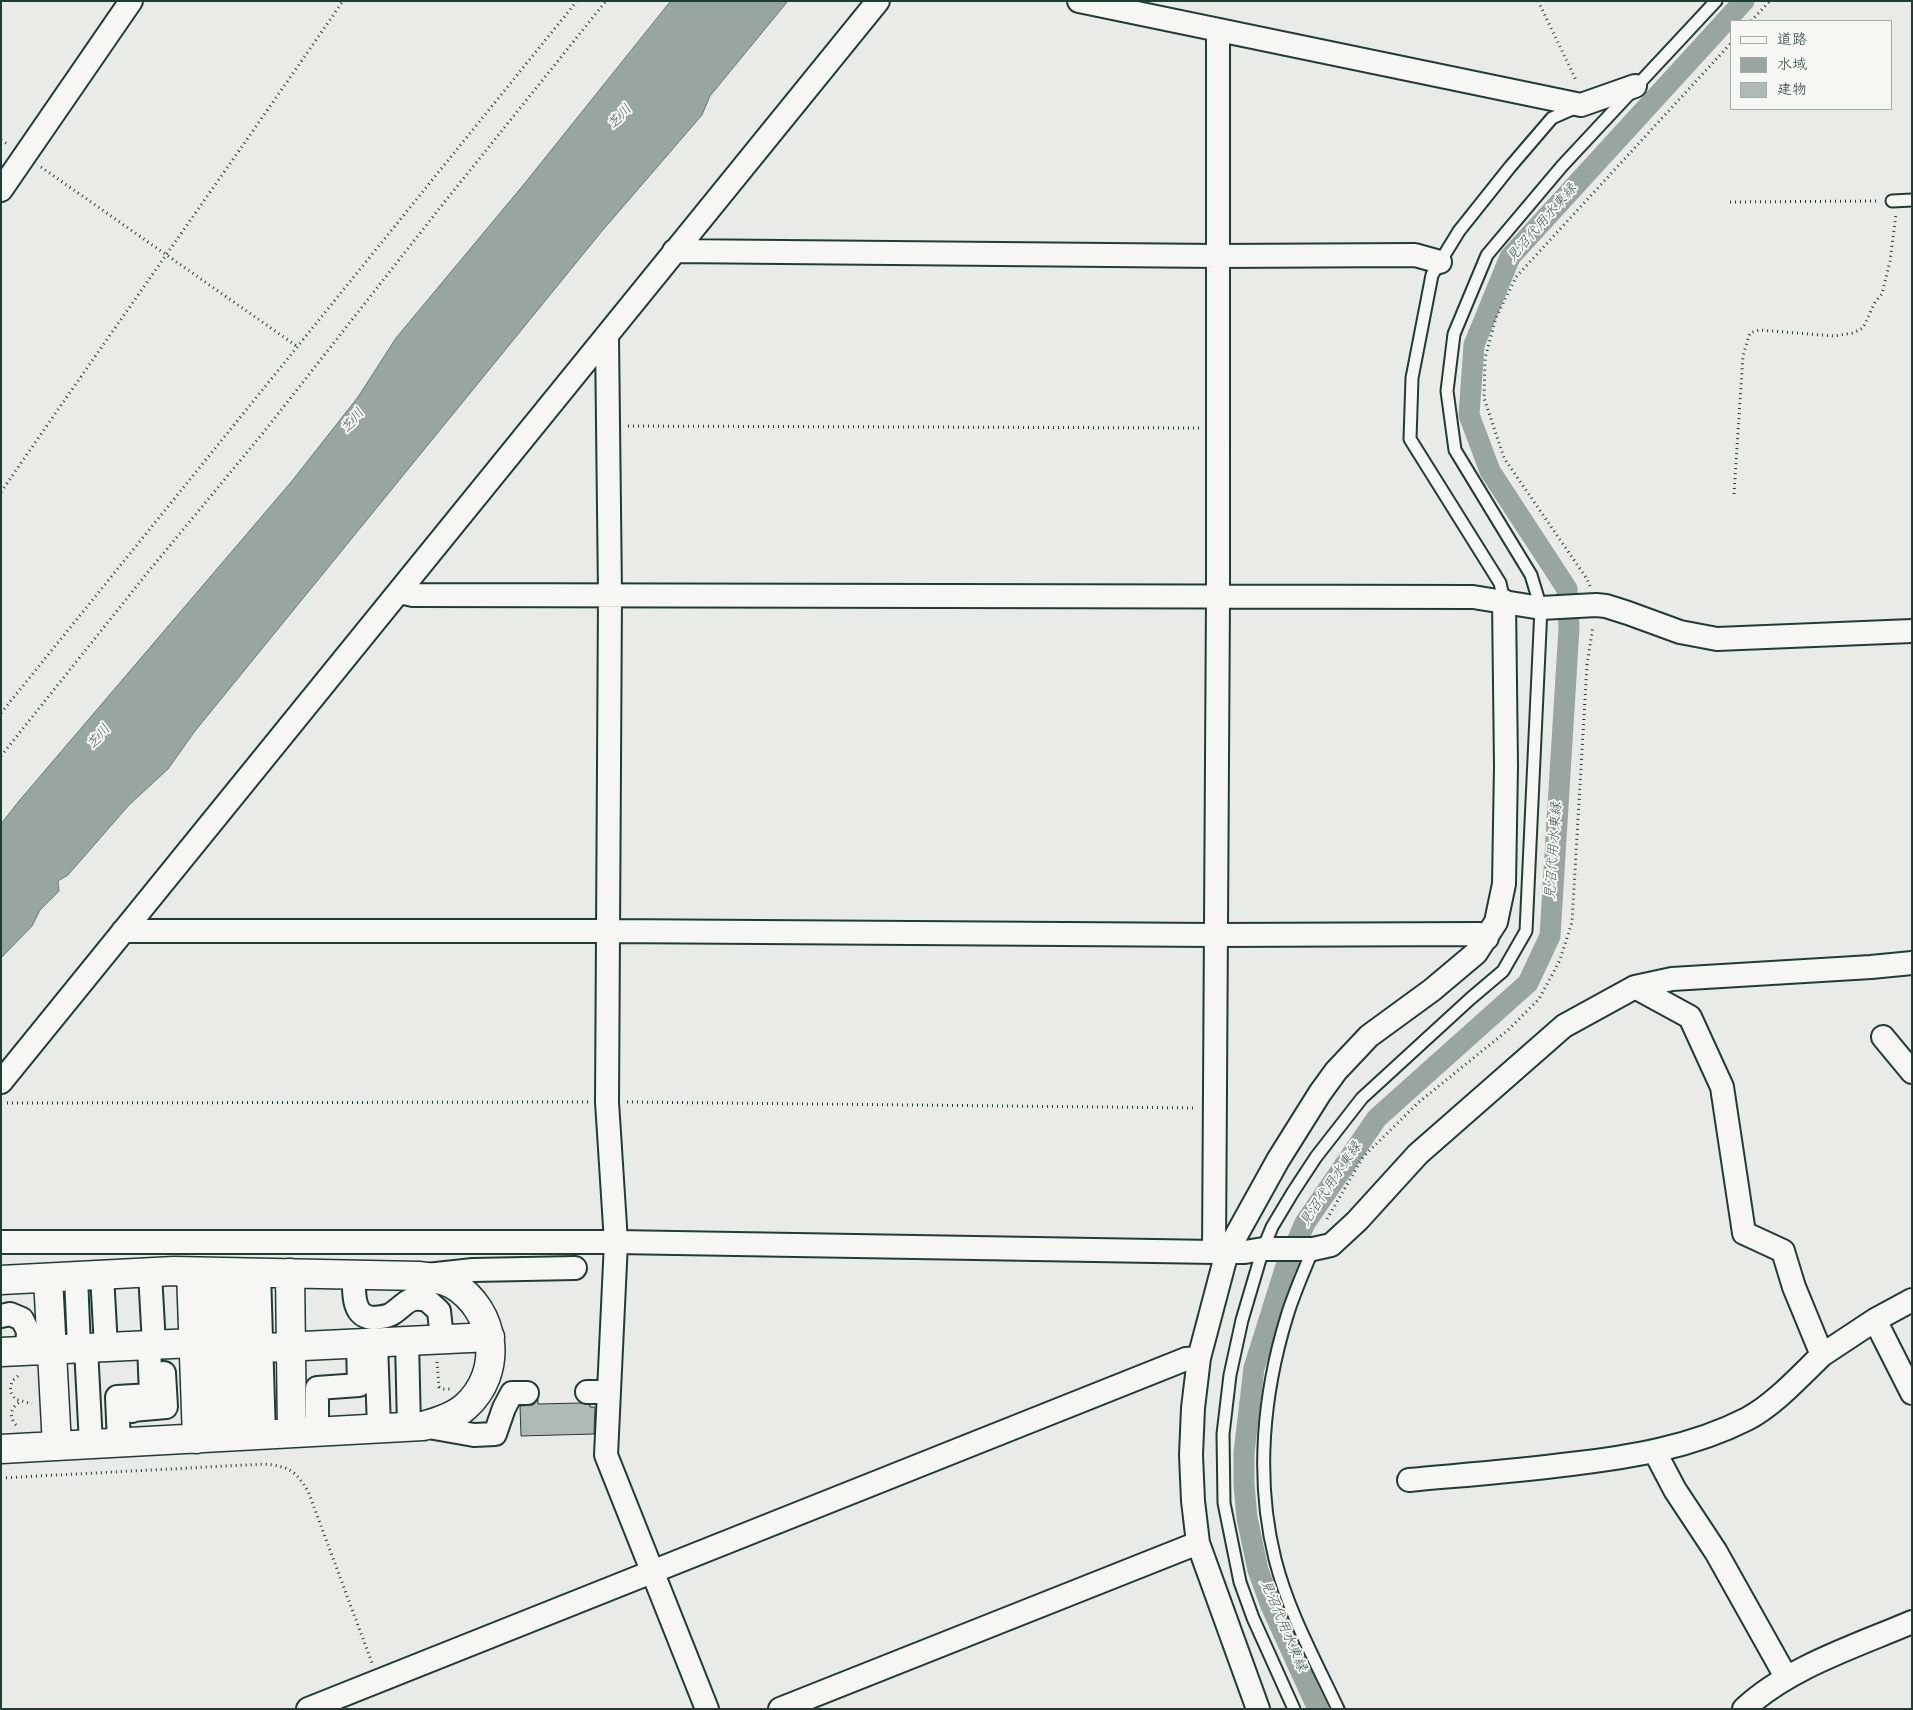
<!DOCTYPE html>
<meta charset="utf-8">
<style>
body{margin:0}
#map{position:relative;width:1913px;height:1710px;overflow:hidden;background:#e9ebe7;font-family:Kalam,"Klee One",sans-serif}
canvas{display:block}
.frame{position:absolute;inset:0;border:2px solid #1f3d34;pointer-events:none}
.legend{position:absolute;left:1730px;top:20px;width:162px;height:90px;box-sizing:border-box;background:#f6f6f2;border:1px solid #a0aca6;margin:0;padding:6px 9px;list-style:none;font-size:15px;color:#1f3d34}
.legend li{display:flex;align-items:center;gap:10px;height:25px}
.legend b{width:25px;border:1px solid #a0aca6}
</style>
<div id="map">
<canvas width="1913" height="1710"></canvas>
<div class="frame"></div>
<ul class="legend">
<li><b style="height:6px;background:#f6f6f2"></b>道路</li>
<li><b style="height:14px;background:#99a6a0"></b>水域</li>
<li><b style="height:14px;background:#b0bab5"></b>建物</li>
</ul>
</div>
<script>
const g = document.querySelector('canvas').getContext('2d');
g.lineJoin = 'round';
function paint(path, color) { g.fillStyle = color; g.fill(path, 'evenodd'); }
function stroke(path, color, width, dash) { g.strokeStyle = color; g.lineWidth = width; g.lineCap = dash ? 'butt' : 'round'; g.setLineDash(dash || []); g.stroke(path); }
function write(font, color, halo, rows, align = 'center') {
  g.font = font + ' Kalam,"Klee One",sans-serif'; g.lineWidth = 4; g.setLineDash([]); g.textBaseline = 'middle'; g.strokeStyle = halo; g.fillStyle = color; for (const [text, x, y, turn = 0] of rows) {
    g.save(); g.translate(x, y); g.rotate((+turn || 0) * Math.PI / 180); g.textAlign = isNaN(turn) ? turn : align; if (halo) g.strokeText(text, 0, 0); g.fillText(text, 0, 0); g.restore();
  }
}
const water = new Path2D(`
 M671 1H788L710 96 702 115 602 231 195 731 168 769 129 805 68 875 58 881 59 891 40 910 32 926 1 958V824L19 801 292 481 358 397 396 338 525 183Z`);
paint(water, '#99a6a0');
stroke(water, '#687c75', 1);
stroke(new Path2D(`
 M1318 1709 1271 1606 1258 1570 1247 1518 1244 1484V1453L1254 1368 1285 1269 1305 1223 1377 1118 1528 983 1550 936 1569 628 1567 589 1490 471 1469 415 1474 345 1510 257 1744 1`), '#99a6a0', 21);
const building = new Path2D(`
 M538 1400V1404L580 1403 590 1405V1407H595L594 1434 521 1436 520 1406 533 1405Z`);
paint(building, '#b0bab5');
stroke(building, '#1f3d34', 1);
const lane = new Path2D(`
 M1892 201 1912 200
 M1504 601 1500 583 1410 439 1412 378 1432 275 1459 231 1510 167 1552 118 1577 107
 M1313 1249C1304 1271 1294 1293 1287 1316 1263 1394 1255 1479 1275 1559 1288 1611 1315 1660 1338 1709
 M1294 1709 1253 1618 1240 1582 1224 1503 1223 1434 1230 1375 1242 1320 1263 1249 1272 1227 1293 1192 1316 1157 1362 1098 1470 999 1503 971 1526 931 1541 608 1531 575 1455 450 1447 391 1454 334 1487 255 1562 166 1716 1`);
const street = new Path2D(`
 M1079 1 1581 105 1635 86
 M1 190 131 1
 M674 251 1217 256 1415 255 1440 262
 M607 337 610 595 607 1102 616 1242 606 1455 707 1709
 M400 592 413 595 1473 597 1541 608 1596 605 1606 606 1628 613 1680 632 1717 639 1912 631
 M123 931H608L1216 935 1479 934 1487 938
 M1635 987 1690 1017 1722 1087 1744 1233 1783 1251 1794 1287 1822 1355 1875 1320 1912 1300
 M1883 1037 1912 1072
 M1 1082 878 1
 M1 1242H616L1214 1252H1245L1263 1249H1313L1331 1245 1357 1221 1418 1154 1564 1026 1635 987 1672 979 1871 967 1912 963
 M1214 1252 1218 597V31
 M150 1273 154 1345
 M259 1273 264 1435
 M354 1274C354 1291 351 1318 375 1318 381 1317 388 1317 393 1313 408 1303 407 1296 427 1300L439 1311 442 1339
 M102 1275 106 1347
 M427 1275 473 1270 575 1268
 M76 1276 79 1348
 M1 1316 10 1314 22 1319 28 1331 27 1351
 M1875 1320 1912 1393
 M407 1341 409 1427
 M376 1343 379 1428
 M86 1348 91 1444
 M587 1392H609
 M132 1411V1410L166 1407 164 1373
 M423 1426 474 1435 495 1434 504 1408 512 1393H527
 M317 1432V1388L359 1385 358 1344
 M119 1442 117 1397 151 1395 149 1345
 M1655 1452 1675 1490 1716 1552 1786 1677
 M1409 1480C1463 1475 1517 1471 1571 1464 1631 1457 1692 1447 1747 1419 1775 1404 1799 1377 1822 1355
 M1198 1543 1258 1709
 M308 1709 1186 1359 1199 1358
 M780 1709 1198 1543 1193 1501 1191 1455 1193 1408 1199 1358 1227 1252 1278 1160 1320 1093 1336 1071 1369 1036 1432 990 1476 953 1496 922 1504 884 1506 766 1504 601
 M1744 1709C1789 1667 1856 1646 1912 1622`);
const secondary = new Path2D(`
 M191 1272 197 1439
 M214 1272 219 1437
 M236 1273 240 1436
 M290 1273 292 1433
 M48 1278 57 1446
 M1 1280 174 1271 419 1276C430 1277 442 1279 452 1284 497 1310 504 1373 465 1407 454 1417 437 1422 423 1426L1 1449
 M262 1348 490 1337
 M1 1352 193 1343`);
stroke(lane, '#1f3d34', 15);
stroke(street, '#1f3d34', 26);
stroke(secondary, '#1f3d34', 31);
stroke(new Path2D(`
 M1538 1 1577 82
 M1751 21 1770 1
 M1 140 9 145
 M41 167 298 347
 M1730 202 1879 201
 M628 426 1199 428
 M1 492C114 328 230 165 343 1
 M1734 494 1743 355 1750 333 1759 330 1834 336 1853 333 1863 328 1875 302 1882 294 1890 261 1896 214
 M1590 586 1587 579 1504 458 1484 398 1485 358 1496 318 1516 277 1732 42
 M1 713 577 1
 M1 756 148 572 263 433 439 209 606 1
 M627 1102 1196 1108
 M7 1103 588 1102
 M1327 1219 1363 1157 1419 1102 1508 1030 1539 999 1560 960 1572 922 1587 665 1593 626
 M437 1362 439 1387 442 1389H450
 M18 1376 12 1381 10 1391 15 1399 32 1404
 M16 1425C8 1416 11 1406 22 1401
 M1 1478 264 1464C288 1466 295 1470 308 1491L372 1663`), '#1f3d34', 3, [1, 4]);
stroke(lane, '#f6f6f2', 11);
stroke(street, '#f6f6f2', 22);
stroke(secondary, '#f6f6f2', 28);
write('italic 14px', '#445c54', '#f6f6f2', [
 ["芝川",621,118,-48],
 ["見沼代用水東縁",1543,224,-49],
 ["芝川",354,422,-51],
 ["芝川",100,738,-51],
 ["見沼代用水東縁",1555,851,-86],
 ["見沼代用水東縁",1332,1185,-56],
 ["見沼代用水東縁",1282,1626,67]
]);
</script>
